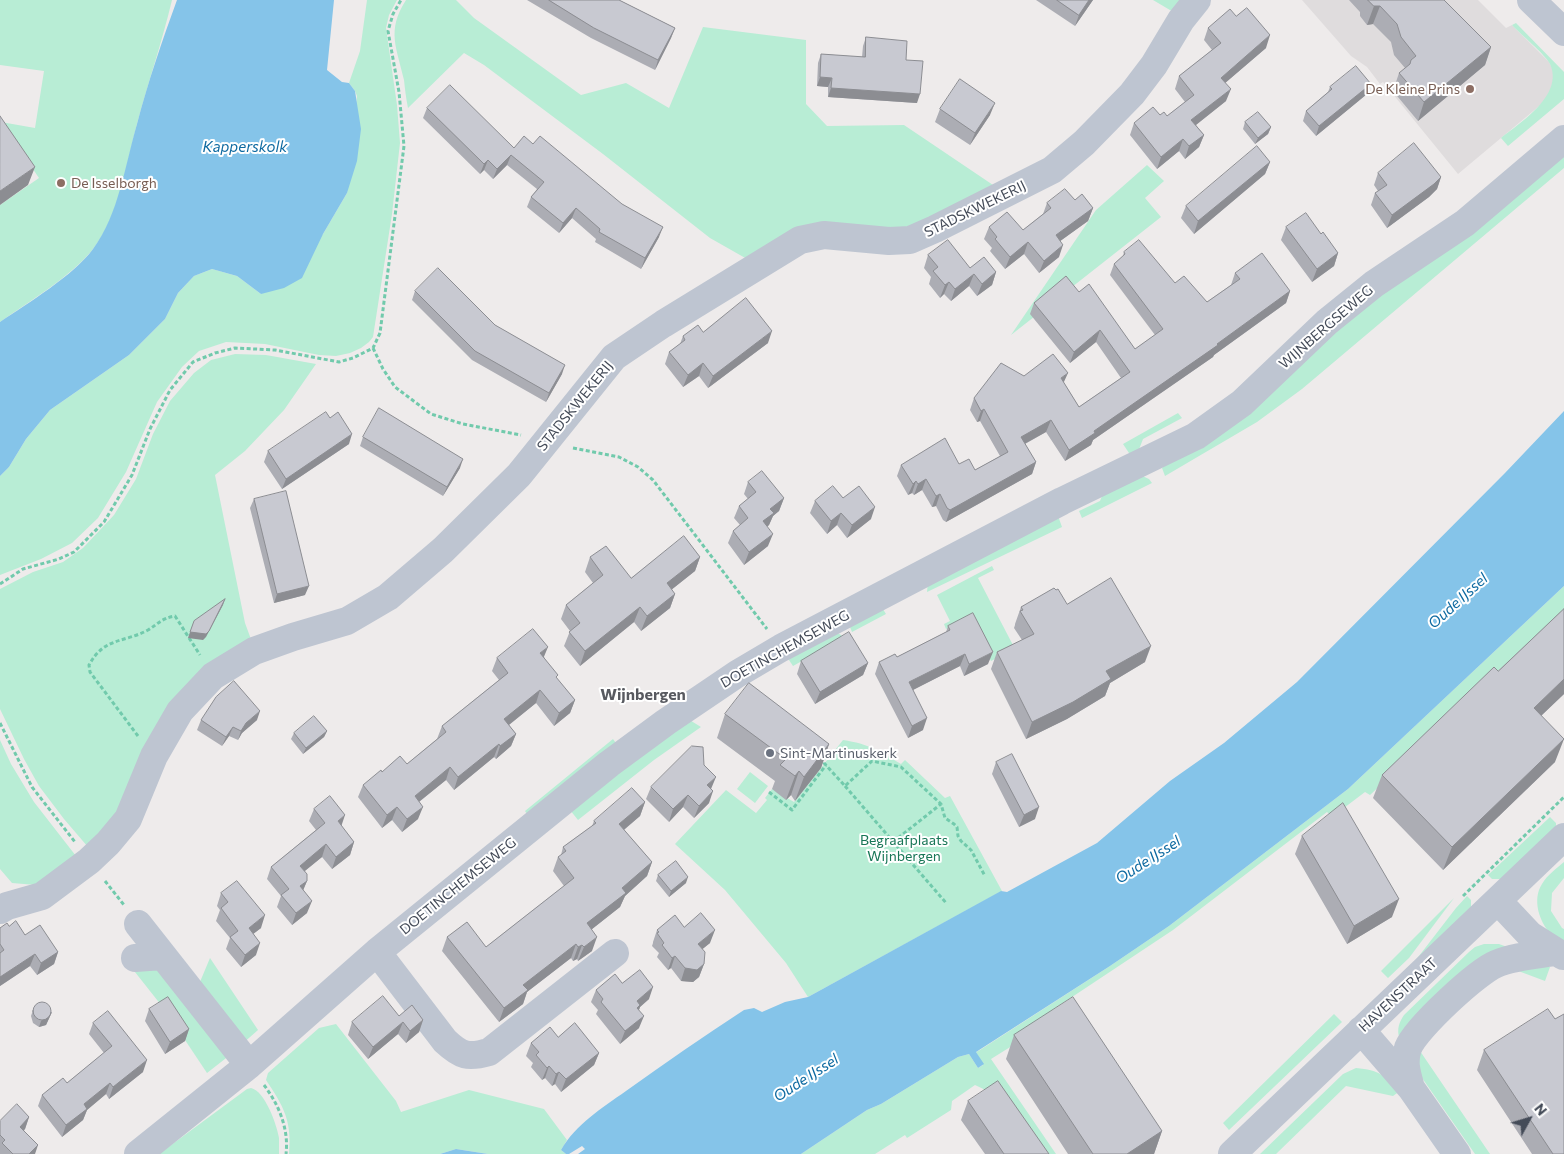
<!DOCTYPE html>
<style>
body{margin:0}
#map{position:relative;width:1564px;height:1154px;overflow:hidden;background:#eeebeb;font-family:Commissioner,sans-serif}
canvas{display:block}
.north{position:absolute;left:1504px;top:1094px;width:50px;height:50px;-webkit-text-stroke:4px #fff;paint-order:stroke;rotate:51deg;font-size:14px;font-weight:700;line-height:20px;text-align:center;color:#444b58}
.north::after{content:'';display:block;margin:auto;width:18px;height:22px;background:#444b58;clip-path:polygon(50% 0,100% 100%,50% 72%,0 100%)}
</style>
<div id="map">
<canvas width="1564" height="1154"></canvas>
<div class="north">N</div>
</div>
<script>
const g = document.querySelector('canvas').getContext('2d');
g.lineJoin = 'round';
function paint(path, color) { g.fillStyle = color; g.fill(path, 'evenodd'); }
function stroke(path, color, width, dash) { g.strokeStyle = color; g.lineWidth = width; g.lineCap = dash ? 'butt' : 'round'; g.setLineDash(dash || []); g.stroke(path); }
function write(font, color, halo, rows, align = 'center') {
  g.font = font + ' Commissioner,sans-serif'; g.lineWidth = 4; g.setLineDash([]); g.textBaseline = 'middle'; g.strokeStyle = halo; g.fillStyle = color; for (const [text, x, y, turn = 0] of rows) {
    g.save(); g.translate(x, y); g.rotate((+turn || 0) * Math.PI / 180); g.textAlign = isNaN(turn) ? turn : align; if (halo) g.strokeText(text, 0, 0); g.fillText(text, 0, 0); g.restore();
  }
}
paint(new Path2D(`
 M1302 0H1478L1506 28 1512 25 1549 62 1553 70 1554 82 1549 94 1544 102 1458 174 1383 82 1380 84 1367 67 1351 56Z`), '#dfdcdd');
paint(new Path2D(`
 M0 0H172C162 42 148 83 137 124 126 165 119 216 93 249 72 276 28 302 0 322V205L39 178 1 122 35 128 44 71 0 65Z
 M367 0H397L389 15 386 28 397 105 400 143 392 214 373 337 369 342 361 348 350 353 336 356 319 355 265 344 226 342 199 351 182 367 157 402 126 472 98 518 72 543 41 559 0 575V476L9 467 26 439 50 410 129 355 165 319 178 293 194 276 212 269 237 276 261 294 323 234 347 193 357 96 355 91 349 83 360 51Z
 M406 0H456L474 18 581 95 626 83 669 108 703 27 806 40V104L827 126 904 125 996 187 920 224 747 259 710 238 603 154 484 65 464 53 408 108C406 99 405 89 404 80 397 48 386 31 406 0Z
 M1153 0H1184L1175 13Z
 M1516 23 1564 72V99L1508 146 1501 138C1521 122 1564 95 1550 64 1544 53 1521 35 1512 25Z
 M1564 152V168L1302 389 1257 422 1165 476 1162 468 1321 340Z
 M1147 165 1164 181 1145 198 1161 217 1011 335 1096 210Z
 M235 354 266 355 316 364 284 410 245 451 215 475 245 623 252 642 223 657 113 823 88 847 64 819 39 786 24 759 0 709V589L33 572 63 562 83 548 114 515 136 479 153 434 170 401 194 373 211 360Z
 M1178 413 1182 418 1143 439 1138 452 1131 456 1123 444Z
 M1138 474 1149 479 1152 483 1082 518 1079 511 1100 501 1104 491Z
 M1057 513 1062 527 927 592 928 582Z
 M992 566 994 570 978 578 1015 649 991 661 969 618 946 629 944 624 950 621 937 595Z
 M1564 586V613L1370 795 1365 792 1332 817 1327 812 1173 930 1054 1009 1039 1029 991 1059 1056 1154H1039L998 1096 975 1085 952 1101 951 1110 907 1138 905 1135 875 1154H801L867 1110 881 1104 958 1057 969 1054 978 1068 983 1065 976 1052 980 1050 1110 966 1169 926 1348 789Z
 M881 606 886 614 852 632 850 627Z
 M834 631 841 635 843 638 793 666 789 660 790 654Z
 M688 719 701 727 654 760 578 820 570 810Z
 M613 739 618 746 529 817 525 811Z
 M0 740 11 764 34 802 76 856 36 885 12 883 0 869Z
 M843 740C869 744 880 751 901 764L905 760 945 798 950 796 1002 891 808 997 786 963 725 890 675 844 726 790 756 813 767 800 765 798 772 789 794 802Z
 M750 772 768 786 755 803 737 789Z
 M1550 817 1556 823V829L1502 879H1492L1488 875Z
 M1564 862V878L1552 893 1551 911 1562 928 1564 929V944C1560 941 1555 938 1551 934 1539 922 1532 899 1542 884 1547 875 1557 868 1564 862Z
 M1467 896 1471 900V909L1412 965 1456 908Z
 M1454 898 1409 958 1388 978 1381 971Z
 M1484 944H1499L1510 948 1399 1037C1397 1028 1399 1023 1404 1015L1469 952 1475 947Z
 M210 958 258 1030 241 1045 197 989Z
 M148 959 230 1055 207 1073 165 1010 131 967Z
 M1541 965 1550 967 1545 981 1513 969Z
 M1334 1014 1342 1022 1229 1130 1223 1123Z
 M336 1024 396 1101 401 1112 469 1090 544 1109 567 1140 561 1150 566 1154H488L456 1149 440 1154H289C292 1121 284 1107 266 1080L268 1073 319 1028Z
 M1420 1051 1490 1154H1475L1420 1075 1419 1062Z
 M1356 1068C1380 1070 1383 1075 1400 1091L1393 1096 1346 1086 1276 1154H1260L1343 1074Z
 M251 1088C265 1091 277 1125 279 1138 279 1143 279 1149 279 1154H159L247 1089Z`), '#b8edd5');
paint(new Path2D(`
 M177 0H334L327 70 342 82 349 83 355 91 361 129 357 161 347 193 323 234 302 278 284 288 261 294 237 276 212 269 194 276 178 293 165 319 129 355 50 410 26 439 9 467 0 476V322C28 303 74 275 93 249 119 214 125 165 137 124 148 82 162 41 177 0Z
 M1564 411V586L1348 789 1169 926 1110 966 976 1052 984 1064 978 1068 969 1054 958 1057 881 1104 867 1110 801 1154H578L585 1149 582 1146 569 1154H566L561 1150C576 1124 602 1108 626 1091 665 1063 704 1036 744 1010L754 1008 762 1012 785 1002 808 997 1001 891 1007 892 1097 843 1170 781 1224 743 1297 682 1505 473Z
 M456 1149 488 1154H440Z`), '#85c4e9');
stroke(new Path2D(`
 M373 348 383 369 395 387 431 414 463 424 521 435
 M573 448 619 457 638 467 653 480 767 629
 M0 584 23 569 59 559 74 552 104 522 132 475 150 429 170 390 193 362 215 353 235 348 275 350 339 362 353 358 373 348 380 333 404 146 399 92 388 31 393 14 401 0
 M0 723 32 787 75 842
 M138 736 90 672 89 665C104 637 124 643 148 630 158 624 162 618 175 616L200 655
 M824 756V763L845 786 872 761 901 767 941 804 945 818 954 824 957 827 958 836 961 841 971 850 985 876
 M845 786 947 904
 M769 792 792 810 826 765
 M893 842 941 804
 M105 881 124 905
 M1463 896 1564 797
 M264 1085C279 1105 289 1129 286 1154`), '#71caac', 3, [4, 2.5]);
stroke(new Path2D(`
 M1531 0 1564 32
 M1498 901 1530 935 1563 956
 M0 910 7 906 42 896 89 861 108 843 128 819 154 756 180 711 213 676 254 651 293 637 347 621 388 597 443 550 519 475 614 357 663 324 800 240 824 235 889 241 910 240 935 229 1052 170 1084 143 1132 94 1154 65 1181 20 1197 0
 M138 924 249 1065
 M377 952 445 1041C461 1056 468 1058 489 1052L615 953
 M135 958 163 956
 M1361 1030 1411 1088 1457 1154
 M1411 1088C1407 1074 1403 1062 1408 1048 1416 1028 1477 972 1496 964 1515 956 1536 955 1556 952
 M138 1154 249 1065 377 952 609 764 666 722 737 674 781 648 1062 501 1196 436 1242 403 1327 322 1374 284 1465 223 1564 139
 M1232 1154 1564 837`), '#bec5d1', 28);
paint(new Path2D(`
 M527 0H619L675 28 671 38 655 70 591 38Z
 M1036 0H1093L1075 26Z
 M1349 0H1444L1491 47 1485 65 1418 121 1393 91 1399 73 1405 68 1394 55 1391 42 1373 24 1367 25 1360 16V12Z
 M1208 28 1266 48 1225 83 1226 101 1196 125 1204 135 1199 147 1185 159 1179 151 1157 169 1130 135 1134 123 1167 116 1185 102 1175 89 1179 76 1212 50 1204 40Z
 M866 37 906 60 917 103 828 97V87L817 86 818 63 821 54 862 57 863 46Z
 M1371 84 1367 94 1316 136 1303 121 1306 111 1328 92 1330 87Z
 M427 108 514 148 533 144 659 237 641 269 595 242 596 239 572 218 559 233 527 207 531 197 537 189 507 165 493 179 484 170 480 174 423 118Z
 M940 109 990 115 970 145 935 122Z
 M1245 122 1271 127 1268 134 1255 144 1243 129Z
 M1270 162 1265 174 1194 234 1181 218 1186 206Z
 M1378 173 1441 177 1437 189 1429 197 1387 228 1371 205 1375 193 1378 191 1374 185Z
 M1075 200 1093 208 1088 221 1060 241 1059 257 1039 273 1024 254 1005 269 990 251 992 248 984 239 989 227 1023 230 1043 214 1047 203Z
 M1286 227 1321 234 1338 253 1334 266 1312 282 1281 240Z
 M1124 252 1207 302 1231 285 1235 273 1290 291 1286 303 1214 355 1213 357 1093 440 1091 445 1065 461 1046 432 1025 444 1036 462 1032 474 946 522 943 520 936 506 932 507 922 490 914 495 912 493 908 495 897 476 901 465 959 464 975 470 1000 456 980 421 977 422 970 410 974 398 1024 376 1064 383 1079 407 1121 378 1096 342 1070 363 1030 314 1034 303 1079 292 1135 349 1155 335 1110 275 1114 264 1123 256Z
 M928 255 970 268 996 272 992 285 977 296 969 286 951 301 944 294 940 298 929 284 931 277 924 268Z
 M415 291 495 325 562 374 546 402 472 360 412 300Z
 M703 332 768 343 708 388 699 376 683 387 665 364 669 352 680 344 683 336Z
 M330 418 349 444 282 489 264 462 268 451Z
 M363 437 460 468 443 496 360 446Z
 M748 482 784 498 779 511 773 516 769 525 767 527 768 546 744 565 728 543 733 531 740 525 734 518 739 506 748 499 744 494Z
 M843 498 871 519 847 538 837 525 827 534 810 513 815 501Z
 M254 499 305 595 274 603 250 508Z
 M590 557 631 578 700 557 695 571 671 590 675 594 670 608 641 631 634 622 580 666 564 646 570 631 561 619 566 605 593 583 585 572Z
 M1067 604 1145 662 1110 683 1105 696 1067 719 1026 739 991 669 997 652 1022 640 1014 628 1015 625V624L1021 607Z
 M1564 609V694L1541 716 1555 762 1443 870 1373 798 1382 775 1498 671Z
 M948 626 988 664 964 676 960 666 913 690 923 730 908 738 875 674 879 662 897 657 946 632Z
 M544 657 557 679 575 700 570 713 554 726 536 703 509 725 516 734 511 746 496 759 494 757 454 790 446 780 419 802 418 819 402 832 392 820 382 828 358 797 363 785 382 772 407 764 437 739 442 726 499 680 492 671 497 658Z
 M801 661 868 663 863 675 815 704 797 674Z
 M725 714 829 744 821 768 795 801 791 795 786 800 772 789 775 781 717 738Z
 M201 720H257L242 733 238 740 229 736 222 746 197 730Z
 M327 731 324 737 303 754 291 739 294 733Z
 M996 762 1035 819 1019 827 992 774Z
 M704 765 711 789 709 803 694 818 683 807 669 822 646 799 651 787Z
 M645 802 640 816 624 830 652 862 647 876 625 896 620 907 592 929V951L578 961 577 959 573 961 571 958 527 992 523 1004 499 1022 442 951 447 937 486 947 564 886 553 871 558 857 561 855 563 847 592 826 594 821Z
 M314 809 341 826 354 842 350 855 332 869 322 857 305 871 307 881 303 890 307 913 292 925 277 907 281 896 267 879 271 867 316 830 309 821Z
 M1302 836 1392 917 1347 944 1295 854Z
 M658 875 686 883 669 897 656 881Z
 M221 893 261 928 253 934 256 955 241 967 226 949 230 938 216 921 220 910 217 906Z
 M9 926 58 952 54 964 37 975 30 966 0 986V928Z
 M684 927 710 943 702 949 704 964 699 977 693 982 681 981 671 968 668 970 657 957 659 953 652 946 653 943V942L657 930Z
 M622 983 649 999 640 1007 639 1010V1028L620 1044 596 1014 598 1010 591 1002 596 990Z
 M149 1009 189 1029 185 1041 165 1054 145 1021Z
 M33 1010 52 1012 46 1025 39 1027 33 1023 31 1016Z
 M399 1016 423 1020 419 1032 406 1043 398 1034 368 1059 348 1035 352 1022Z
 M1555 1019 1564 1154H1532L1477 1070 1484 1050Z
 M93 1023 143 1072 109 1099 106 1094 87 1110 83 1120 62 1137 38 1106 42 1095 67 1083 104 1053 89 1034Z
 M1014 1035 1162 1131 1154 1154H1068L1006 1059Z
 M558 1037 599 1053 594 1065 561 1092 555 1084 552 1086 545 1078 542 1080 531 1067 533 1063 526 1056 531 1043Z
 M968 1101 1049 1154H985L961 1120Z
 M29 1117 25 1129 24 1130 35 1154H0V1121Z`), '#acadb4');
paint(new Path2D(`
 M1089 0H1093L1075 26 1079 15Z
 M1374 6H1380L1373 24 1367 25Z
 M675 28 671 38 655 70 658 60Z
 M1270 35 1266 48 1217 90 1221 78Z
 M1491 47 1485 65 1418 121 1424 102Z
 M820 77 832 78 828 87 817 86Z
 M1371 84 1367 94 1316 136 1319 126Z
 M831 88 920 94 917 103 828 97Z
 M1231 89 1226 101 1187 132 1191 120Z
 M995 103 990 115 970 145 975 133Z
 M1271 127 1268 134 1255 144 1258 138Z
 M1204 135 1199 147 1185 159 1189 146Z
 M1183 139 1179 151 1157 169 1161 157Z
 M511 155 507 165 493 179 497 169Z
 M488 160 484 170 480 174 484 164Z
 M1270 162 1265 174 1194 234 1198 221Z
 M35 167 28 185 0 205V191Z
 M1441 177 1437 189 1429 197 1387 228 1392 215Z
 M576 208 572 218 559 233 563 223Z
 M1093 208 1088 221 1052 247 1056 235Z
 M663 227 659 237 641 269 645 258Z
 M1028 242 1024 254 1005 269 1010 257Z
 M1063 245 1059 257 1039 273 1044 261Z
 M1338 253 1334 266 1312 282 1317 269Z
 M996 272 992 285 977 296 982 284Z
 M974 274 969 286 951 301 955 289Z
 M949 282 944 294 940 298 945 285Z
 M1290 291 1286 303 1214 355 1213 357 1093 440 1091 445 1065 461 1069 450 1094 431 1217 344Z
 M1100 330 1096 342 1070 363 1074 352Z
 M772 331 768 343 708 388 713 376Z
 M703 363 699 376 683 387 688 375Z
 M565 365 562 374 546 402 549 393Z
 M1068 373 1063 384 1061 378Z
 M984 409 980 421 977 422 981 411Z
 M1051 420 1046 432 1017 448 1021 437Z
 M352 434 349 444 282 489 286 479Z
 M463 459 460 468 443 496 447 487Z
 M1036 462 1032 474 946 522 950 510Z
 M926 479 922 490 914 495 918 484Z
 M916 481 912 493 908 495 913 484Z
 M940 494 936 506 932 507 936 496Z
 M784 498 779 511 773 516 769 525 759 533 763 521 770 509Z
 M875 507 871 519 847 538 852 525Z
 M841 513 837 525 827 534 831 521Z
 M773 534 768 546 744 565 749 552Z
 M700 557 695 571 661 598 667 583Z
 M309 586 305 595 274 603 277 594Z
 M675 594 670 608 641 631 647 616Z
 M225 599 223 605 206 637 203 640 188 638 190 632Z
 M640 607 634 622 580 666 585 651Z
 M1151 646 1145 662 1110 683 1105 696 1067 719 1026 739 1032 722 1106 671Z
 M548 647 543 659 540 653Z
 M993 652 988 664 964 676 969 664Z
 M965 654 960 666 905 694 909 682Z
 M868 663 863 675 815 704 820 692Z
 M1564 679V694L1525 731 1534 708Z
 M540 690 536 703 500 732 504 719Z
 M575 700 570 713 554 726 559 713Z
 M260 711 257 720 242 733 238 740 241 731 246 723Z
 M927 718 923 730 908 738 912 726Z
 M233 727 229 736 222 746 226 737Z
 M327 731 324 737 303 754 306 748Z
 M516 734 511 746 496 759 500 746Z
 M1564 739 1555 762 1443 870 1452 847Z
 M499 744 494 757 454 790 458 777Z
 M829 744 821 768 795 801 804 777Z
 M450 767 446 780 410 809 415 796Z
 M799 771 791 795 786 800 795 776Z
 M716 777 711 789 707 785Z
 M713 791 709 803 694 818 699 806Z
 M688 795 683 807 669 822 673 809Z
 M645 802 640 816 614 838 619 824Z
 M397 807 392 820 382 828 387 815Z
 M423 807 418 819 402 832 407 819Z
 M1039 807 1035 819 1019 827 1024 815Z
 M345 815 341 827 338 821Z
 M354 842 350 855 332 869 336 857Z
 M326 844 322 857 296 878 300 866Z
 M652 862 647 876 625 896 620 907 582 937 587 923 622 888Z
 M688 877 686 883 669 897 671 891Z
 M307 881 302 893 300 886Z
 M1399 899 1392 917 1347 944 1354 926Z
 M312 901 307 913 292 925 296 913Z
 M265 915 261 928 244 941 249 928Z
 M715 930 710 943 694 956 698 944Z
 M597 937 592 951 578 961 584 947Z
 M260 943 256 955 241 967 245 955Z
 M576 944 571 958 527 992 523 1004 499 1022 504 1008 523 985Z
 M582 945 577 959 573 961 578 947Z
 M58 952 54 964 37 975 41 963Z
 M35 954 30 966 0 986V977Z
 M675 956 671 968 668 970 672 958Z
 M704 964 699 977 693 982 681 981 685 968Z
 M653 987 649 999 640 1007 636 1018 637 1001Z
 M52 1012 46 1025 39 1027 41 1021Z
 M644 1016 639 1028 620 1044 625 1031Z
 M423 1020 419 1032 406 1043 410 1031Z
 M403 1022 398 1034 368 1059 373 1047Z
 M189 1029 185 1041 165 1054 170 1042Z
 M599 1053 594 1065 561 1092 566 1079Z
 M147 1060 143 1072 109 1099 113 1087Z
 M549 1066 545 1078 542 1080 547 1068Z
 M559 1072 555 1084 552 1086 556 1074Z
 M110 1083 106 1094 87 1110 83 1120 62 1137 66 1125 84 1104Z
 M29 1117 25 1129 15 1139 20 1127Z
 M1162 1131 1154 1154H1127Z
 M38 1145 35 1154H29Z`), '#8c8d92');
const building = new Path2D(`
 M549 0H619L675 28 658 60 594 28Z
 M1057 0H1089L1079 15Z
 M1368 0H1444L1491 47 1424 102 1399 73 1410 64 1411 60 1416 56 1401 37 1397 24 1380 6H1374Z
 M1247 8 1270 35 1221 78 1231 89 1191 120 1204 135 1189 146 1183 139 1161 157 1134 123 1153 107 1160 115 1164 112 1167 116 1194 95 1179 76 1221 43 1208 28 1230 9 1236 16Z
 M866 37 907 41 906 60 923 61 920 94 831 88 832 78 820 77 821 54 865 57Z
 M1356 66 1371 84 1319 126 1306 111 1332 89 1330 87Z
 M960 79 995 103 975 133 940 109Z
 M450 85 514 148 524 136 533 144 540 136 622 204 663 227 645 258 599 232 600 229 576 208 563 223 531 197 544 182 511 155 497 169 488 160 484 164 427 108Z
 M1258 112 1271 127 1258 138 1245 122Z
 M0 116 35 167 0 191Z
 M1414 143 1441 177 1434 184 1392 215 1375 193 1387 185 1378 173Z
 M1257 146 1270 162 1198 221 1186 206Z
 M1065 189 1075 200 1082 194 1093 208 1056 235 1063 245 1044 261 1028 242 1010 257 995 239 997 237 989 227 1007 212 1023 230 1051 208 1047 203Z
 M1306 213 1321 234 1323 232 1338 253 1317 269 1286 227Z
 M948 240 970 268 984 257 996 272 982 284 974 274 955 289 949 282 945 285 933 271 938 267 928 255Z
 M1139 240 1175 283 1184 276 1207 302 1240 279 1235 273 1262 253 1290 291 1217 344 1218 345 1094 431 1095 433 1069 450 1051 420 1021 437 1036 462 950 510 947 508 940 494 936 496 926 479 918 484 916 481 913 484 901 465 945 438 959 464 969 459 975 470 1008 452 984 409 981 411 974 398 1001 363 1024 376 1053 354 1068 373 1061 378 1079 407 1130 372 1100 330 1074 352 1034 303 1066 276 1079 292 1089 284 1135 349 1163 329 1114 264 1125 254 1124 252Z
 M438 268 495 325 565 365 549 393 475 351 415 291Z
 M746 298 772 331 713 376 703 363 688 375 669 352 685 340 683 336 698 325 703 332Z
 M379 408 463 459 447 487 363 437Z
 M326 412 330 418 338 412 352 434 286 479 268 451Z
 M762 471 784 498 770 509 774 513 763 521 773 534 749 552 733 531 748 518 739 506 756 492 748 482Z
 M833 486 843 498 859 486 875 507 852 525 841 513 831 521 815 501Z
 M286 491 309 586 277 594 254 499Z
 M684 536 700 557 667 583 675 594 647 616 640 607 585 651 569 632 580 623 566 605 603 575 590 557 606 546 631 578Z
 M1111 578 1151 646 1106 671 1111 679 1073 702 1032 722 997 652 1034 634 1020 611 1023 610 1021 607 1054 588 1056 590 1058 589 1067 604Z
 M225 599 209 631 206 634 190 632 194 621Z
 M1564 609V679L1534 708 1564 739 1452 847 1382 775 1494 667 1498 671Z
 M973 613 993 652 969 664 965 654 909 682 927 718 912 726 879 662 895 654 897 657 950 630 948 626Z
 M533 629 548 647 540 653 558 675 556 677 575 700 559 713 540 690 504 719 516 734 500 746 499 744 458 777 450 767 415 796 423 807 407 819 397 807 387 815 363 785 381 770 382 772 400 756 407 764 446 732 442 726 508 673 497 658Z
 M849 632 868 663 820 692 801 661Z
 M234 681 260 711 246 723 241 731 233 727 226 737 201 720 216 697Z
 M749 683 829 744 804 777 799 771 795 776 780 765 786 759 725 714Z
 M314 716 327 731 306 748 294 733Z
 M692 746 703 747 704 765 716 777 707 785 713 791 699 806 688 795 673 809 651 787Z
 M1012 754 1039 807 1024 815 996 762Z
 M632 788 645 802 619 824 652 862 622 888 626 893 587 923 597 937 584 947 582 945 578 947 576 944 523 985 528 990 504 1008 447 937 467 922 486 947 574 878 558 857 566 851 563 847 596 823 594 821Z
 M330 796 345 815 338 821 354 842 336 857 326 844 300 866 307 874V881L300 886 312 901 296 913 281 895 289 889 271 867 325 823 314 809Z
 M1343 803 1399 899 1354 926 1302 836Z
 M676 861 688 877 671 891 658 875Z
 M237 881 265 915 249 928 260 943 245 955 230 937 238 931 221 908 228 902 221 893Z
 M701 913 715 930 698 944 705 952 704 964 697 970 685 968 675 956 672 958 662 945 664 943 657 933 659 932 657 930 675 915 684 927Z
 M16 921 25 935 40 925 58 952 41 963 35 954 0 977V953L4 950 0 944V928L7 923 9 926Z
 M640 970 653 987 637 1001 640 1005 637 1008 644 1016 625 1031 601 1002 603 999 596 990 615 974 622 983Z
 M383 996 399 1016 412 1005 423 1020 410 1031 403 1022 373 1047 352 1022Z
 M168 997 189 1029 170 1042 149 1009Z
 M1073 997 1162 1131 1127 1154H1093L1014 1035Z
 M33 1011a9 9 0 1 1 18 0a9 9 0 1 1-18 0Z
 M1548 1009 1555 1019 1564 1014V1154H1553L1484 1050Z
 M108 1011 147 1060 113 1087 110 1083 84 1104 87 1109 66 1125 42 1095 63 1078 67 1083 112 1046 93 1023Z
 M575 1023 599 1053 566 1079 559 1072 556 1074 549 1066 547 1068 536 1055 539 1052 531 1043 550 1027 558 1037Z
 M998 1081 1049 1154H1004L968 1101Z
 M17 1104 29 1117 20 1127 38 1145 29 1154H13L2 1143 5 1140 0 1135V1121Z`);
paint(building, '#c8c9d1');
stroke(building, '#8c8d92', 1);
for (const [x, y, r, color] of [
 [1470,89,5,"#8d6e63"],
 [61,183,5,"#8d6e63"],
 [770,753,5,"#6b7280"]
]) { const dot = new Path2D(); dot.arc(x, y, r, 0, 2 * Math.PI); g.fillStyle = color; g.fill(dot); stroke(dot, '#fff', 2); }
write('14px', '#785e54', '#fff', [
 ["De Kleine Prins",1460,89],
 ["De Isselborgh",71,183,"left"]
], 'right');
write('14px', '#444b58', '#fff', [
 ["STADSKWEKERIJ",975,209,-26],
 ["WIJNBERGSEWEG",1326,327,-41],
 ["STADSKWEKERIJ",575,406,-51],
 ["DOETINCHEMSEWEG",785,649,-29],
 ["DOETINCHEMSEWEG",458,886,-39],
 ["HAVENSTRAAT",1398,995,-43]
]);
write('14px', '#5b616d', '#fff', [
 ["Sint-Martinuskerk",780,753]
], 'left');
write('14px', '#177656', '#fff', [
 ["Begraafplaats",904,840],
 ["Wijnbergen",904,856]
]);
write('italic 15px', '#0e6aa1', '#fff', [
 ["Kapperskolk",245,147],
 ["Oude IJssel",1458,601,-42],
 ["Oude IJssel",1148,860,-33],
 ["Oude IJssel",806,1078,-33]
]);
write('bold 16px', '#585a60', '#fff', [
 ["Wijnbergen",643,695]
]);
</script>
